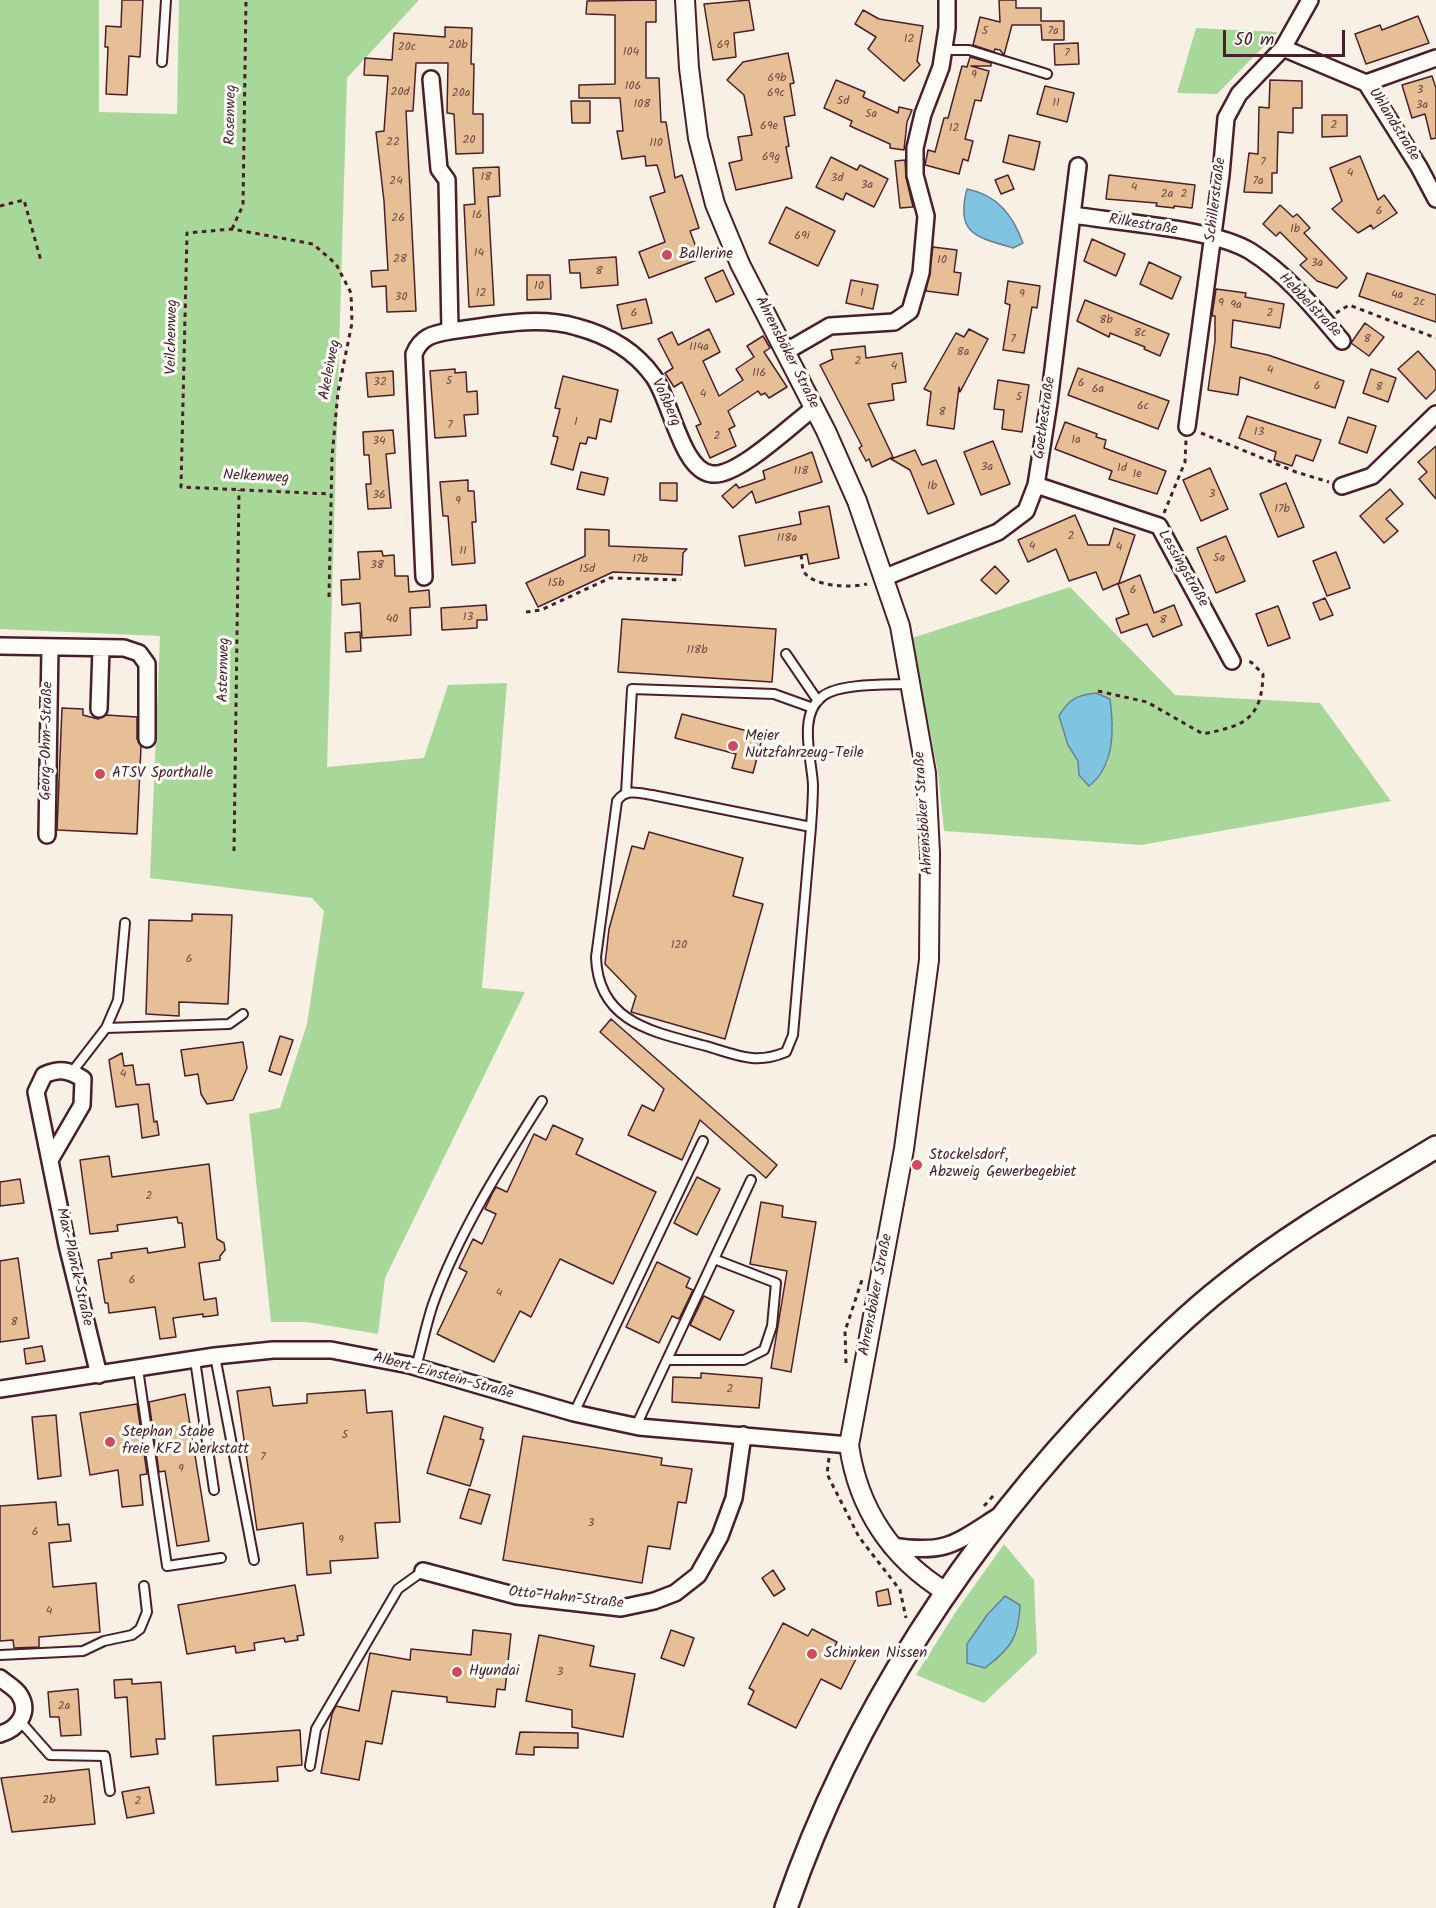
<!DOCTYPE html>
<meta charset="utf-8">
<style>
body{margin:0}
#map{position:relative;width:1436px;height:1908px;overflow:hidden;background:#f8f0e4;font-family:Kalam,sans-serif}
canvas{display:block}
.scale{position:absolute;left:1223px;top:30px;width:122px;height:27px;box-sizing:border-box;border:3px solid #4a1f2b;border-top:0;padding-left:8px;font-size:18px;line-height:21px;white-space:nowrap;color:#4a1f2b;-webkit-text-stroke:4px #fdfcf7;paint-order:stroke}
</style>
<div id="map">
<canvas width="1436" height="1908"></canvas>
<div class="scale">50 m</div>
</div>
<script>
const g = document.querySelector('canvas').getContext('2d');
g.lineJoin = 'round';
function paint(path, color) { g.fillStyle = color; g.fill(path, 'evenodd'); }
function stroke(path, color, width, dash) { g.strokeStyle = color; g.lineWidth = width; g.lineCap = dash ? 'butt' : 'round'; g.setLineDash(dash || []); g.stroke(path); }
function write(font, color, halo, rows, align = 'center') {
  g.font = font + ' Kalam,sans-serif'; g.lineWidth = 6; g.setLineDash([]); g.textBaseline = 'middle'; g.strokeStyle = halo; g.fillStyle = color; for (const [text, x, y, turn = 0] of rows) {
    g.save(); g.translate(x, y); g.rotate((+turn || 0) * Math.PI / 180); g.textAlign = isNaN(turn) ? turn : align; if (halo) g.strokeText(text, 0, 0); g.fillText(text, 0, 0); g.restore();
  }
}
paint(new Path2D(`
 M0 0H99V112L177 114 179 0H419L347 78 327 767 424 758 448 685 507 683 482 988 525 992 385 1278 378 1334 307 1322H271L249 1114 280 1108 307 1024 324 911 312 898 150 878 160 636 0 629Z
 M1196 28 1278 32 1217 94 1177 93Z
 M1070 587 1175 695 1320 703 1391 801 1141 845 944 831 938 773 912 638ZM1110 699 1112 718 1108 763 1079 775 1078 761Z
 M1004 1544 1034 1580 1037 1653 984 1703 916 1675 957 1610Z`), '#a7d89a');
const water = new Path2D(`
 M967 189C998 195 1013 216 1023 243L1013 248C976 237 955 234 967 189Z
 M1096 693 1110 699C1114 729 1115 766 1089 786L1079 775 1078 761 1068 745 1059 716C1069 699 1077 695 1096 693Z
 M1005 1596 1020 1605C1019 1638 1010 1649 985 1668L967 1663V1644L987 1615Z`);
paint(water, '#7fc4e0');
stroke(water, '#6a8298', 1.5);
const building = new Path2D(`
 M122 0H143L140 57 129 56 127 95 106 94 108 47H105L106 26 121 27Z
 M656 0V22H646V78H659L661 122H666L675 178 682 175 699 228 690 231 696 247 692 249 697 260 649 278 639 252 665 242 650 197 665 192 657 165 646 166 645 156 622 159 617 131H623L620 98H579V85L615 84V15L586 14 587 1Z
 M749 0 754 30 734 33 736 57 713 60 704 4Z
 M999 0H1016V8H1041V21H1064V40H1042L1041 25H1012L1004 55 1000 50 995 49 994 52 973 45 980 17 1000 22Z
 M863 10 879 19 923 26 917 61 920 65 904 81 868 49 876 37 855 24Z
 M1418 16 1429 43 1366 64 1355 34 1380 25 1382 30Z
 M445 27 472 28 471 64H474L473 114H483V153L456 154 454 114 447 113 448 63H416L413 111H406L416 311 387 312 386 286 372 287 371 271 388 270 384 201 376 132 384 131 388 76 364 75 365 58 392 60 394 33 445 37Z
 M1078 43 1079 64 1055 65 1054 44Z
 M788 53 794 83 790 84 795 115 784 117 789 146 786 147 792 178 736 190 729 163 742 160 738 137 752 135 744 95 727 80 743 62Z
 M970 57 991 63V66H971L989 71 981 101 975 100 965 139 973 141 968 161 963 159 959 174 925 165 928 150 935 152 944 118H948L962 66 967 67Z
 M1432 76 1436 88V138L1431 139 1425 114 1412 118 1402 85Z
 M836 80 865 92 863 97 898 113 899 107 912 110 907 122 904 150 890 148V144L850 126 852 121 824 108Z
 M1270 80 1302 81V108H1293V133L1278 132 1277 173H1272V193L1244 192 1249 153 1258 154 1259 107 1269 108Z
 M1045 86 1074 93 1067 122 1037 114Z
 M571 101H590V123H572Z
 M1322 115H1347V136L1322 137Z
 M1009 135 1040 142 1034 170 1003 162Z
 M1360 156 1378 200 1384 195 1397 213 1373 229 1371 225 1358 233 1332 209 1342 201 1330 168Z
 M831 157 857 170 860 165 888 179 874 207 846 193 843 200 816 187Z
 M905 160 906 177 913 207 900 208 895 161Z
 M499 167 500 196 488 197 494 305 469 307 464 205 475 204 473 168Z
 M1008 175 1014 189 1001 194 995 180Z
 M1109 175 1195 185 1192 208 1174 206V208L1156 206 1157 203 1106 199Z
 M1280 205 1293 217 1297 214 1310 228 1304 233 1347 278 1337 288 1317 281 1300 265 1307 259 1280 232 1276 236 1263 224Z
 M786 207 835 231 818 266 769 243Z
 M1092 239 1125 254 1116 276 1084 261Z
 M933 247 957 250 954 272 961 273 958 295 926 291Z
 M616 257 618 285 581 288 580 273H570L569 260Z
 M1149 262 1181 277 1172 299 1140 284Z
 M723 270 734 294 716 302 705 278Z
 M1367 273 1436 295V322L1359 296Z
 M527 275H550L551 299 527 300Z
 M851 280 878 285 873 309 846 303Z
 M1008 281 1040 286 1037 308 1032 307 1024 353 1003 350 1010 305 1005 303Z
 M1216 289 1246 293 1245 297 1284 304 1280 328 1233 320 1231 347 1268 355 1344 381 1335 408 1240 377 1238 395 1208 390 1215 341V316H1212Z
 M646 299 652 323 622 329 617 305Z
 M1085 300 1169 334 1160 356 1144 349 1145 347 1110 333 1109 337 1077 321Z
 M1365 323 1384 337 1369 356 1351 343Z
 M709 329 720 352 703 361 719 396 743 380 736 369 754 357 747 346 763 336 770 348 764 352 787 387 769 398 765 393 761 395 758 391 728 411 735 426 729 429 736 446 710 458 696 426 701 424 682 382 674 387 665 373 673 368 658 339 672 332 678 345Z
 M969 329 988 339 960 392 959 387 954 429 927 425 931 392 924 389 956 333 964 337Z
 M865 346 866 358 902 353 906 382 892 384 894 400 868 404 893 457 872 467 869 459 866 461 859 448 862 446 820 365 833 359 831 350Z
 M1418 351 1436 371V389L1426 399 1398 369Z
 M1078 368 1169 401 1158 429 1068 395Z
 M455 369V373L466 372 467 392 477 391 478 414 464 415 466 436 435 438 430 371Z
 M1371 369 1396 378 1388 402 1363 393Z
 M393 371 394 395 368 397 366 373Z
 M563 376 618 390 611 422 600 419 596 439 588 437 586 444 580 443 573 470 551 464 558 437 553 436 560 409 555 408Z
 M998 380 1029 385 1022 432 1002 429 1004 410 994 409Z
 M1247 416 1321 440 1313 461 1296 455 1292 466 1274 460 1276 452 1239 438Z
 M1348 417 1376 426 1367 453 1339 443Z
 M1065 422 1097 434 1096 437 1106 440 1104 448 1166 471 1157 494 1109 479 1112 471 1055 449Z
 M393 430 395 453 386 454 391 508 368 509 366 484H371L369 455H364L363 432Z
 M993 441 1010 484 981 495 964 452Z
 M1436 446V499L1419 479 1427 472 1418 462Z
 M915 450 922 465 936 460 954 504 928 514 910 470 891 459Z
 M812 452 822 482 756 503 752 491 733 508 722 496 736 484 739 488 765 479 763 471Z
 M1210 468 1228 509 1201 521 1183 480Z
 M581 472 608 478 604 495 577 489Z
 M468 480V491H474L476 522H472L475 563 452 565 448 516H443L440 482Z
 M660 483H677V501L660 500Z
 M1286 483 1304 527 1278 537 1260 494Z
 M1390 489 1403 504 1386 519 1398 531 1384 543 1360 516Z
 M829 506 839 558 809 564 807 554 745 566 739 536 801 524 799 512Z
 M1075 515 1088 545H1109L1114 528 1135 535 1119 583 1103 590 1096 572 1069 581 1056 549 1028 562 1018 540Z
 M585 529 609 530V546L687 549 683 553 682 575 613 572 538 607 526 583 585 556Z
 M1226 536 1245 581 1216 593 1197 548Z
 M382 551 383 556 394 555 395 576H408L409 592 429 590 430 607 410 608 411 635 362 638 360 603 342 605 341 580 360 579 358 552Z
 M1336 552 1350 588 1327 596 1313 561Z
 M995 566 1009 581 996 594 981 580Z
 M1140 575 1154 613 1174 605 1182 625 1153 637 1147 624 1121 633 1116 619 1129 614 1118 584Z
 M1325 598 1333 615 1320 620 1313 603Z
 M486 605 487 620H477V628L442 630 441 608Z
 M1278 606 1290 638 1268 646 1256 614Z
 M622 619 776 629 772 682 618 672Z
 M360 632 361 651 346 652 345 633Z
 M62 708 83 709V715L98 719 106 715 137 717V739L141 746 137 834 57 830Z
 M682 714 763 735 753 773 732 768 736 754 675 738Z
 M649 832 743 858 733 896 763 904 725 1039 631 1012 636 996 605 964 609 929 632 846 644 849Z
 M192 914 232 915 228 1004 179 1002V1016L146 1014 149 920 192 921Z
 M611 1019 777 1165 766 1178 700 1120 682 1160 628 1135 642 1105 654 1111 664 1089 600 1032Z
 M280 1036 293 1040 281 1075 269 1071Z
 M243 1042 247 1068 233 1100 207 1104 201 1094 198 1074 185 1076 181 1050Z
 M122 1053 124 1066 133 1065 136 1085 149 1084 154 1122 157 1121 159 1135 142 1138 138 1104 116 1107 109 1060Z
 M553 1125 583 1139 576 1154 656 1192 613 1284 560 1259 531 1317 520 1311 494 1362 437 1334 467 1272 459 1268 473 1239 482 1244 496 1214 485 1209 493 1192 496 1187 507 1192 534 1134 546 1140Z
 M109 1156 112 1177 209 1164 217 1239 224 1243 225 1250 220 1256V1260L199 1263 204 1300 216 1298 218 1315 203 1317V1314L173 1318 176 1337 160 1339 155 1307 109 1313 108 1303H105L98 1260 112 1258 111 1253 147 1248 148 1253 185 1247 182 1223H178L177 1217 117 1225 118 1231 90 1234 80 1160Z
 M697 1177 720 1189 697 1235 674 1223Z
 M20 1179 24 1203 0 1206V1182Z
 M761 1202 783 1206 782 1217 816 1222 791 1372 771 1368 787 1271 750 1264Z
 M18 1258 29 1338 0 1342V1261Z
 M657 1262 690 1278 686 1287 693 1290 679 1319 672 1316 659 1343 626 1327Z
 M704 1296 734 1311 720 1340 690 1325Z
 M42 1346 45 1361 26 1364 24 1349Z
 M701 1373 762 1378 759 1408 672 1402 673 1377 701 1378Z
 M270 1387 273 1406 307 1403V1394L365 1390 367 1413 392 1411 400 1522 375 1523 378 1558 330 1561 331 1573 307 1575 303 1523 257 1530 237 1391Z
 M185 1394 209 1541 177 1546 165 1471 159 1472 149 1402Z
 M137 1404 147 1474 140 1475 143 1505 122 1507 118 1470 90 1475 80 1413Z
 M56 1415 61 1476 38 1479 32 1417Z
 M444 1416 483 1428 480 1439 484 1440 470 1486 427 1473Z
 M523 1436 662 1458 661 1465 692 1469 686 1503 678 1502 670 1549 648 1546 642 1583 503 1560Z
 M469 1489 490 1495 481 1524 460 1518Z
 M56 1502 58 1525 69 1524 71 1541 49 1543 53 1587 96 1583 100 1632 39 1637V1647L14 1648 13 1640 0 1641V1506Z
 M773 1570 785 1589 774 1596 762 1578Z
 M295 1585 304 1635 297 1636 298 1640 285 1642 284 1638 254 1643 255 1650 236 1653 235 1646 187 1654 178 1605Z
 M888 1589 891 1604 878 1606 876 1592Z
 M783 1623 808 1636 812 1629 837 1642 834 1648 856 1659 841 1689 821 1679 796 1728 748 1704 754 1691 749 1688Z
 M473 1630 511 1634 505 1690 497 1689 495 1707 447 1702V1697L392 1691 382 1744 366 1741 359 1780 321 1773 332 1714 336 1706 359 1711 370 1653 410 1660 411 1649 471 1655Z
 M671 1630 694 1638 684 1666 661 1658Z
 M539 1635 594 1646 590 1666 635 1674 623 1737 572 1727V1710L526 1701Z
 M132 1679V1684L161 1682 165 1739H156L158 1754 131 1757 127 1697 115 1698 114 1680Z
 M78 1689 81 1735 61 1736 59 1717H50L48 1692Z
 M300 1730 302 1765 277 1767 278 1781 216 1785 213 1736Z
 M520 1732 578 1733V1748L534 1747V1755L516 1754Z
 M89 1769 95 1824 12 1832 1 1778Z
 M149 1787 154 1813 127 1818 122 1792Z`);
paint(building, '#e6bf96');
stroke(building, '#4a1f2b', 1.5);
const service = new Path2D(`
 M944 50H969L1047 74
 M162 62 166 0
 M786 654 818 701
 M626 793 632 689 774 694 813 708
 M811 827 652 795C638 793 626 788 617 801L596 957C598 1023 654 1032 706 1046 737 1055 755 1065 786 1052L793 1035 811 827C812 813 813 799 813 785 812 760 797 714 823 696 840 683 888 685 910 684
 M106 1028 229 1024 243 1014
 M72 1072 106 1028 118 1000 125 923
 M215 1356 254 1560
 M195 1360 214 1490
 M667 1360H744L764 1350 772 1326 776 1283 714 1259
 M416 1367C422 1346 426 1325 433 1304 459 1232 501 1166 542 1101
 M138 1369 167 1566 221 1558
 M574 1413 703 1141
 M636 1426 751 1180
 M0 1655 83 1651 104 1641 132 1635 140 1629 147 1612 144 1586
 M20 1721 50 1755 105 1756 110 1791
 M310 1766 316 1729 398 1589 423 1571`);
const minor = new Path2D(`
 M1283 48 1366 83 1419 167 1436 199
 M431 79 439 169 447 180 450 331C491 326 536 315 577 327 607 335 635 351 653 376 671 399 681 471 712 474 738 477 792 424 814 408
 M1366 83 1436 58
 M1074 215C1120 223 1212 228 1250 251 1287 274 1314 308 1342 341
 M785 352 830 326 894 322 910 311 921 273 926 216 915 175V148L923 114 941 67 947 28V0
 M1187 427 1221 175 1226 118 1239 94 1283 48 1310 0
 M1036 485 1159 526 1232 661
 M1342 486 1372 476 1436 414
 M424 577 414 354C421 337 432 334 450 331
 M883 578 998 532 1026 511 1036 485 1049 402 1078 166
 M0 646 124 648 139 653 147 664V739
 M99 709 101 648
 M47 835 50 647
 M50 1160 82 1105 83 1079C69 1070 60 1068 44 1075L36 1092 67 1245 99 1375
 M0 1389 215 1356 273 1350H331L409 1365 574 1413 639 1427 849 1445
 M891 1546C945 1554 953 1545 997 1517
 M423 1571 517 1596 621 1608 654 1601 675 1593 698 1575 720 1536 734 1498 743 1435
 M0 1678C6 1683 15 1688 19 1694 31 1712 18 1729 0 1734`);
const tertiary = new Path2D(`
 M685 0 689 68 698 138 715 204 740 264 826 431 857 501 900 626 926 773 930 853 929 960 904 1149 849 1445C858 1509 892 1559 946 1592`);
const secondary = new Path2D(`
 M786 1908C852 1715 968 1540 1109 1394 1145 1356 1184 1317 1225 1285 1291 1232 1364 1191 1436 1147`);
stroke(service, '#4a1f2b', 12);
stroke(minor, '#4a1f2b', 20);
stroke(tertiary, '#4a1f2b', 22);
stroke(secondary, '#4a1f2b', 26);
stroke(new Path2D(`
 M0 206 24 200 41 261
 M232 229 243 205 246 0
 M1336 313 1349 305 1436 338
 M1201 433 1296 472 1329 482
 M1164 513 1185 462 1186 440
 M801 555C802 560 802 566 803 570 810 587 852 588 867 584
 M329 597 332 457 338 392 352 323 351 293 336 264 313 244 232 229 187 233 181 487 330 494
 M526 612 541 610 610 578 681 580
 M1098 691 1147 702 1203 734C1243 726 1262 720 1263 674L1251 662H1248
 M234 851 239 490
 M846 1363 845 1331 862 1280
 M829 1458 827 1474 859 1537 900 1590 906 1618
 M984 1506 994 1495`), '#4a1f2b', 3, [4.5, 4.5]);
stroke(service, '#fdfcf7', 8);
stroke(minor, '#fdfcf7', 15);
stroke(tertiary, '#fdfcf7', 18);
stroke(secondary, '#fdfcf7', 21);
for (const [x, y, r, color] of [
 [667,255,6,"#d1495b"],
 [733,746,6,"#d1495b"],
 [100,774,6,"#d1495b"],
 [917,1165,6,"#d1495b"],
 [110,1442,6,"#d1495b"],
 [812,1654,6,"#d1495b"],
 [457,1672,6,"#d1495b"]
]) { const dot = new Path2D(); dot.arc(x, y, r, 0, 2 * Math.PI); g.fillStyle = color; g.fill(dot); stroke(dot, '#fdfcf7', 2); }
write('12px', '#714746', null, [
 ["5",985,32],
 ["7a",1053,32],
 ["12",909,40],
 ["20b",458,46],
 ["69",723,46],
 ["20c",407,48],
 ["104",631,53],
 ["7",1067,54],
 ["9",974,76],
 ["69b",777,79],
 ["106",633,87],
 ["3",1420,91],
 ["20d",400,93],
 ["20a",461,94],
 ["69c",776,94],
 ["5d",843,102],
 ["11",1056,104],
 ["108",642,105],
 ["3a",1422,106],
 ["5a",871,115],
 ["2",1334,126],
 ["69e",769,127],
 ["12",954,129],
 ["20",469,141],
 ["22",393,143],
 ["110",656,144],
 ["69g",771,158],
 ["7",1263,163],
 ["4",1350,174],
 ["18",486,178],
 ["3d",837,179],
 ["24",396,182],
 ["7a",1258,182],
 ["3a",867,186],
 ["4",1134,188],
 ["2a",1167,195],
 ["2",1184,195],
 ["6",1379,212],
 ["16",477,216],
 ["26",398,219],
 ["1b",1295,230],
 ["69i",802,237],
 ["14",479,254],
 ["28",400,260],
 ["10",942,261],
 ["3a",1317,264],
 ["8",599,272],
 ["10",539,287],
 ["12",481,294],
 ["1",862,294],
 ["9",1022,295],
 ["4a",1397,296],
 ["30",401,298],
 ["2c",1419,303],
 ["9",1221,304],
 ["9a",1236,306],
 ["6",634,314],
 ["2",1270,314],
 ["8b",1106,321],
 ["8c",1140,334],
 ["7",1013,340],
 ["8",1367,340],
 ["114a",699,348],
 ["8a",963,353],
 ["2",858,362],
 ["4",894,367],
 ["4",1270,371],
 ["116",759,374],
 ["5",449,382],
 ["32",380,383],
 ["6",1081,384],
 ["6",1317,387],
 ["8",1379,388],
 ["6a",1098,390],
 ["4",703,395],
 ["5",1019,398],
 ["6c",1143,407],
 ["8",942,413],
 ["1",576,423],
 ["7",450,426],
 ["13",1259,433],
 ["2",717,437],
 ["1a",1076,441],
 ["34",379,442],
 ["3a",987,468],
 ["1d",1122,469],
 ["118",801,472],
 ["1e",1137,475],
 ["1b",932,487],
 ["3",1212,495],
 ["36",379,496],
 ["9",458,502],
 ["17b",1282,510],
 ["2",1071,537],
 ["118a",787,539],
 ["4",1032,547],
 ["4",1119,548],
 ["11",463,552],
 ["5a",1219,559],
 ["17b",640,560],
 ["38",377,566],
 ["15d",587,570],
 ["15b",556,584],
 ["6",1133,591],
 ["13",468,618],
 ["40",392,620],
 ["8",1163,621],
 ["118b",697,651],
 ["120",679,946],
 ["6",189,960],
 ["4",123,1075],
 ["2",149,1197],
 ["6",132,1281],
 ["4",499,1294],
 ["8",14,1323],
 ["2",730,1390],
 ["5",345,1436],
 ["7",263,1458],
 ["9",181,1470],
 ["3",591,1524],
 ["6",35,1533],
 ["9",341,1541],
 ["4",49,1612],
 ["3",560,1673],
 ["2a",64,1707],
 ["2b",49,1801],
 ["2",138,1802]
]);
write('15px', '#4a1f2b', '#fdfcf7', [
 ["Rosenweg",232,115,-89],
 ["Uhlandstraße",1393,125,58],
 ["Schillerstraße",1217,200,-83],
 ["Rilkestraße",1143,226,9],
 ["Hebbelstraße",1309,306,46],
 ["Veilchenweg",173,337,-89],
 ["Ahrensböker Straße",786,353,63],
 ["Akeleiweg",331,370,-79],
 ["Voßberg",665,403,65],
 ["Goethestraße",1046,418,-82],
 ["Nelkenweg",256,478,3],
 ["Lessingstraße",1182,569,60],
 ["Asternweg",225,670,-89],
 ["Georg-Ohm-Straße",48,741,-89],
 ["Ahrensböker Straße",925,813,-94],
 ["Max-Planck-Straße",73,1267,77],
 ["Ahrensböker Straße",877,1295,-79],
 ["Albert-Einstein-Straße",443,1377,15],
 ["Otto-Hahn-Straße",566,1599,6]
]);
write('15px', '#4a1f2b', '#fdfcf7', [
 ["Ballerine",679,255],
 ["Meier",745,737],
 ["Nutzfahrzeug-Teile",745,754],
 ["ATSV Sporthalle",112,774],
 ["Stockelsdorf,",929,1156],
 ["Abzweig Gewerbegebiet",929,1173],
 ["Stephan Stabe",122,1433],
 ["freie KFZ Werkstatt",122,1450],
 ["Schinken Nissen",824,1654],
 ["Hyundai",469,1672]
], 'left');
</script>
